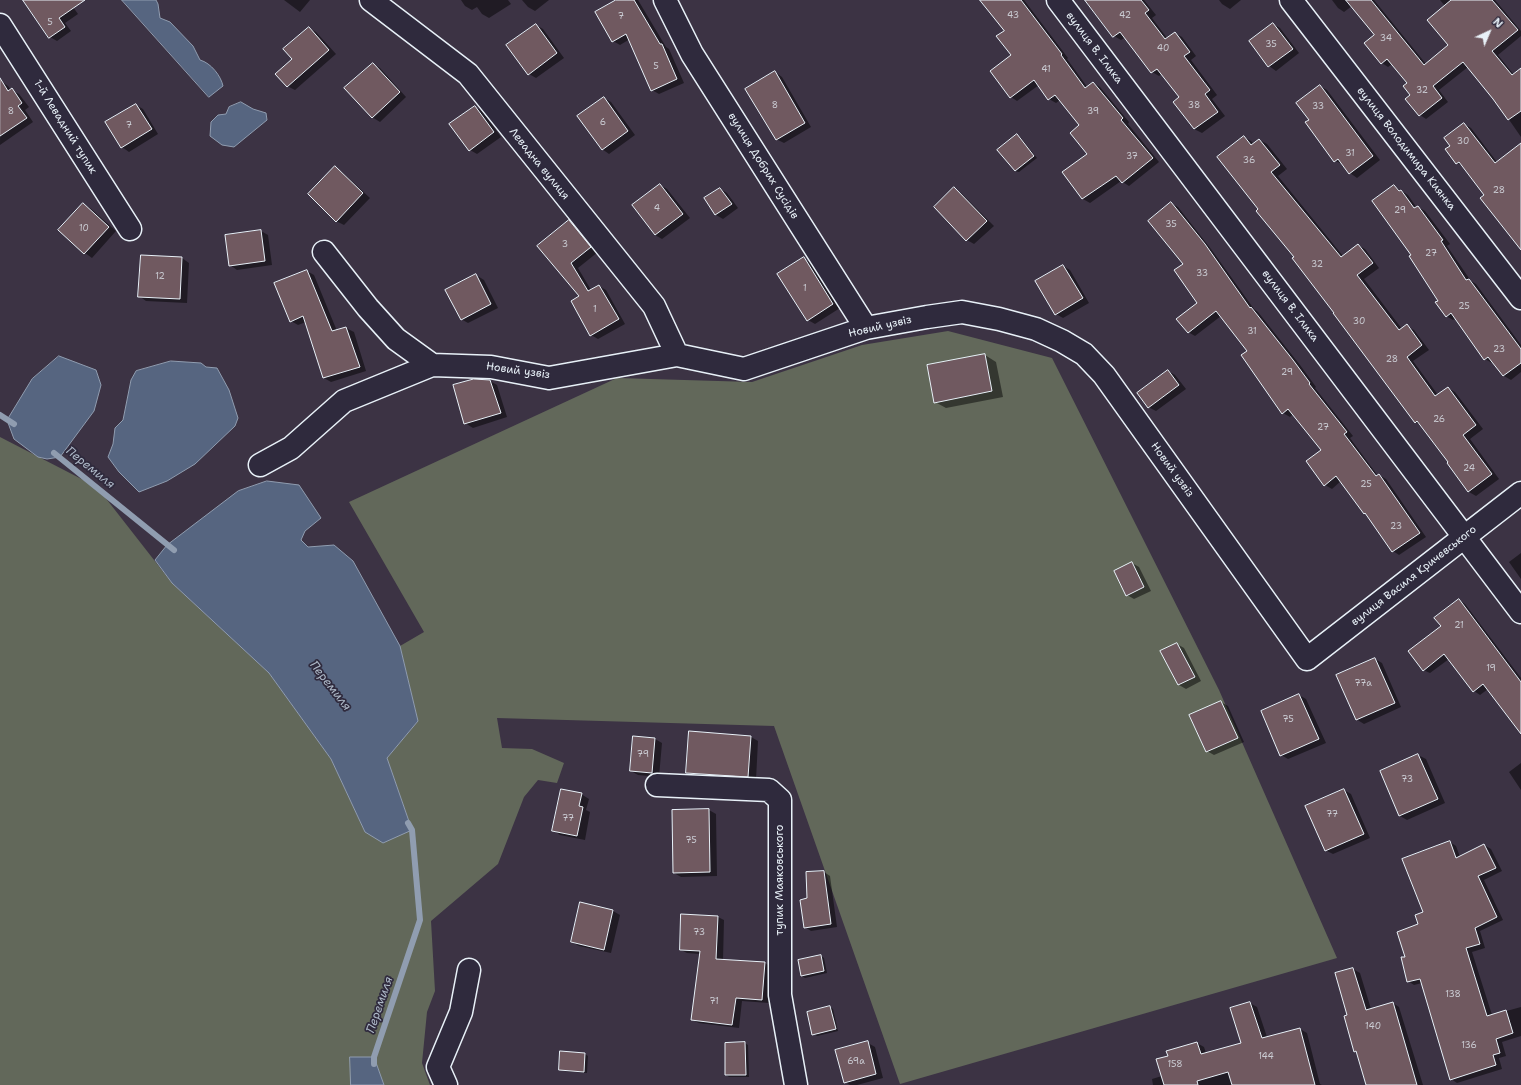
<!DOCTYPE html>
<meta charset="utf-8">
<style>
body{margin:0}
#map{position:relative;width:1521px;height:1085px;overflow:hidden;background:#3c3344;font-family:"Shantell Sans",sans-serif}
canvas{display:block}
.north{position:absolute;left:1469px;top:12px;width:40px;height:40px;-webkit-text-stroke:3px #2f2a3d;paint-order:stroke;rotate:44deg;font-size:11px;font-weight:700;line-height:16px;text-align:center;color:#e8f1f8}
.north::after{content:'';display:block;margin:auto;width:14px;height:18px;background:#e8f1f8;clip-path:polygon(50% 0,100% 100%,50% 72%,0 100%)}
</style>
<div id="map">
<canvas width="1521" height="1085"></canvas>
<div class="north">N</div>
</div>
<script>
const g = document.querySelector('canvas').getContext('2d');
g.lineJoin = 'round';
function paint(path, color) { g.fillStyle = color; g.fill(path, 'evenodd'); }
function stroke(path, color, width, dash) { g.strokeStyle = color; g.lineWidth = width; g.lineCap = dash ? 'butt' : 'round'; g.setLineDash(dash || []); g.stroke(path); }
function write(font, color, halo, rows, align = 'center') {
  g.font = font + ' "Shantell Sans",sans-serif'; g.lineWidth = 3.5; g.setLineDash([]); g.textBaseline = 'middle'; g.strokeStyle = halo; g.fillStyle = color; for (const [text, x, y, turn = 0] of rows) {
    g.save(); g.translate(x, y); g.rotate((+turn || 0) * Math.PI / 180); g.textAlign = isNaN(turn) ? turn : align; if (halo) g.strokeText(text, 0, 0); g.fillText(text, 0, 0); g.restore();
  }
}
paint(new Path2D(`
 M948 331 1052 358 1219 690 1337 958 900 1084 774 726 497 718 502 748 532 749 564 763 557 783 538 780 524 797 498 864 431 921 435 991 427 1012 422 1063 430 1085H384L374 1057H351V1085H0V437L97 487 172 583 269 673 331 759 365 832 412 830 387 758 418 721 400 646 424 632 349 502 617 378 752 382 862 345Z`), '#62685a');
const water = new Path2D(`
 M122 0H156L158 4 160 18 170 22 193 46 200 60C211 63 221 76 223 86L209 97Z
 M241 102 253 109 266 113 267 120 234 147 222 145 210 136 211 122 218 115 226 114 229 107Z
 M59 356 96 370 101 385 94 411 60 457 47 459 38 457 14 439 7 420 32 379Z
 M171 361 201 363 206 367 217 368 229 390 238 418 235 426 195 464 167 481 139 492 119 472 108 457 113 444 115 428 123 420 131 380 136 371Z
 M267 481 299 485 321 518 305 531 301 540 308 547 334 545 353 561 400 646 418 721 387 758 412 830 383 843 365 832 331 759 269 673 172 583 155 560 167 545 238 491Z
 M350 1057H374L384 1085H351Z`);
paint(water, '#566580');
stroke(water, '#909db0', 1);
paint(new Path2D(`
 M24 0H68L78 14 65 23 71 31 57 41 50 37Z
 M284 0H310L300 12Z
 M461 0H508L511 4 489 18 482 14 477 7 472 10 465 6Z
 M522 0H549L535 11 528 7Z
 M618 0H638L666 47 669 49 684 83 659 94 652 90 630 39 620 45 613 41Z
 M985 0H1024L1068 58 1067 59 1088 88 1094 83 1100 87 1129 122 1128 124 1159 162 1129 186 1121 181 1090 203 1083 199 1064 172 1089 154 1081 125 1060 100 1056 103 1049 99 1039 85 1017 101 1011 97 1013 56 1005 31Z
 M1087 0H1144L1156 15 1152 18 1167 38 1175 33 1182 37 1196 56 1191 60 1217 95 1212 99 1225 116 1202 133 1194 129 1181 98 1162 74 1159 76 1152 72 1126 37 1121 40 1114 36Z
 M1219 0H1241L1230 9 1222 4Z
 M1332 0H1374L1426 64 1450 45 1445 6 1440 0H1495L1521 31V36L1498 55 1514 75 1521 70V137L1494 98 1468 67 1439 90 1448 102 1426 119 1420 115 1407 99 1412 95 1408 84 1392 64 1388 67 1382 63 1375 35 1352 6 1344 12 1338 8Z
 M1273 24 1280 28 1299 53 1276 71 1269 66 1250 41Z
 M536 25 543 29 564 58 536 78 529 74Z
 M309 28 316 32 336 54 295 90 287 86 293 59Z
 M373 64 380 68 406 97 380 122 372 117Z
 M775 72 782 77 811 127 784 143 776 139Z
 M1 81 8 86 11 90 19 94 29 107 25 110 33 122 0 145Z
 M1320 86 1327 90 1380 160 1357 178 1350 173 1343 164 1335 161 1310 120Z
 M604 98 611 102 635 135 609 154 602 149Z
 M136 105 143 109 158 134 129 152 122 147Z
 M475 107 482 111 501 137 477 154 470 150Z
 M1464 124 1471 128 1497 162 1521 144V249L1485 195 1464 167 1457 163 1446 149 1451 146Z
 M1017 135 1020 137 1037 158 1019 172 1015 171Z
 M1244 137 1251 141 1254 144 1260 140 1267 144 1287 169 1278 176 1343 256 1358 245 1365 249 1379 268 1364 279 1402 329 1407 326 1414 330 1429 350 1413 361 1438 395 1448 388 1455 392 1483 429 1470 439 1499 479 1476 496 1469 492 1448 463 1449 462 1421 425 1415 422 1260 209Z
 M335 168 342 172 370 198 344 225 336 221Z
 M660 185 667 189 690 218 662 239 655 235Z
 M1394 186 1408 195 1417 208 1418 207 1425 211 1450 244 1447 246 1471 281 1476 284 1521 345V372L1511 380 1504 376 1494 362 1492 363 1485 359 1456 318 1453 320 1446 316 1412 256Z
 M720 189 727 193 738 208 723 219 716 215 706 199Z
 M954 189 961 193 994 226 974 244 967 240 935 207Z
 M1171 203 1178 207 1211 249 1254 309 1258 312 1300 365 1316 387 1315 388 1353 436 1350 438 1378 476 1379 475 1386 479 1426 537 1399 555 1393 551 1368 515 1365 513 1341 481 1332 489 1325 485 1322 450 1293 414 1290 417 1283 413 1249 351 1221 316 1195 336 1188 332 1198 303 1184 264Z
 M83 204 90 208 116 231 92 258 85 253 60 230Z
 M569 221 576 225 598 252 578 268 591 290 599 286 606 290 625 324 598 339 591 335 580 297 539 246Z
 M261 231 268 235 272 265 237 270 230 265Z
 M182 258 189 263 187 303 146 301 139 296Z
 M804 259 811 263 840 308 815 324 808 320Z
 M1063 266 1070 270 1089 303 1063 318 1056 314Z
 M307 271 314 275 337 331 346 328 354 332 366 371 331 382 324 378 306 322 298 325 291 321Z
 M476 275 484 280 498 308 468 323 461 319Z
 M985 355 996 362 1003 397 946 408 935 402Z
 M1168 371 1175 375 1186 389 1156 411 1148 407Z
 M490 381 497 385 507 417 473 428 465 423Z
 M1521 553V579L1509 562Z
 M1132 563 1139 567 1151 591 1134 599 1127 595Z
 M1459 600 1465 604 1521 678V732L1488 689 1480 695 1474 691 1449 659 1430 673 1423 670 1442 626Z
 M1177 644 1184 648 1201 681 1186 689 1179 685Z
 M1375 659 1382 663 1401 707 1364 724 1356 719Z
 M1299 695 1306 699 1326 743 1288 759 1281 755Z
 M1221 702 1228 706 1244 742 1214 755 1207 751Z
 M690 732 751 737 758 741 756 780 694 777 687 772Z
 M655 739 662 743 659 777 638 775 631 771Z
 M1418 755 1426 759 1445 803 1407 820 1400 816Z
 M1521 763V790L1509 772Z
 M1344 790 1351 794 1370 838 1333 854 1325 850Z
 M581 794 589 799 586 810 590 812 585 840 560 835 553 830Z
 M709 810 716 814 717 876 681 877 674 873Z
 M1450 842 1456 846 1460 857 1484 845 1491 849 1502 871 1484 880 1503 920 1480 931 1485 948 1472 952 1492 1015 1521 1007V1036L1502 1042 1506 1056 1499 1058 1502 1069 1457 1083 1451 1079 1422 983 1414 985 1408 981 1406 957 1424 913Z
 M824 872 830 876 837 927 811 931 805 927 808 899Z
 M613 911 620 915 611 953 579 946 572 942Z
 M718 917 724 920 723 960 765 963 771 967 769 1003 742 1001 739 1028 699 1023 692 1020 700 954 687 953 681 950Z
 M821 956 824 958 827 973 805 978 802 976 799 961Z
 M1353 969 1360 973 1371 1009 1393 1003 1399 1007 1423 1085H1367L1348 1016Z
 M1250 1003 1257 1007 1267 1037 1300 1029 1307 1033 1320 1084 1322 1085H1153L1152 1079 1162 1076 1169 1057 1197 1043 1204 1047 1206 1053 1243 1044Z
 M830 1007 833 1009 838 1031 817 1036 813 1034Z
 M745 1043 748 1045 749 1077H729L726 1075V1044Z
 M868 1043 875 1047 883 1078 857 1085H850L845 1082Z
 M561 1052 585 1054 588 1056 587 1073 563 1071 560 1069Z`), '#0007');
stroke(new Path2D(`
 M0 415 14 424
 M54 453 174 550
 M374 1064V1057L420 920 412 830 408 823`), '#909db0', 6);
const building = new Path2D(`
 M23 0H85L59 18 65 27 49 38Z
 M616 0H634L660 44H662L677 79 651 91 626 34 612 42 595 12Z
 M980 0H1021L1062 54 1061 55 1085 88 1093 82 1123 118 1121 120 1153 158 1122 183 1116 176 1082 199 1062 172 1087 154 1070 133 1079 125 1055 95 1048 100 1034 80 1010 98 990 71 1011 55 996 36 1004 31Z
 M1085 0H1141L1149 10 1145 13 1165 39 1175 32 1190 52 1184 56 1210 90 1205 94 1218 112 1194 129 1173 102 1179 97 1157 69 1151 73 1120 32 1113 37Z
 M1346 0H1371L1424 65 1448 45 1427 20 1451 0H1492L1518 30 1492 51 1512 75 1521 68V111L1508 120 1493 99 1463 62 1433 86 1442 98 1419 116 1405 99 1410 95 1403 86 1407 83 1387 59 1381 64 1364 43 1374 35Z
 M1273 23 1293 49 1268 67 1249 41Z
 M536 24 557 53 528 75 506 45Z
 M309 27 329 50 287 87 275 74 292 59 283 49Z
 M373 63 400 92 372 118 344 88Z
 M775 71 805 123 776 140 745 89Z
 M0 78 8 91 12 88 22 103 18 106 27 118 0 136Z
 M1320 85 1373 156 1349 174 1338 159 1334 162 1305 122 1309 120 1296 103Z
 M604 97 628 131 602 150 577 116Z
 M136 104 152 129 121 148 105 122Z
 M475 106 494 132 469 151 449 124Z
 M1464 123 1495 163 1521 143V250L1480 198 1484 195 1459 162 1456 164 1445 149 1450 146 1444 138Z
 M1017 134 1034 156 1015 171 997 150Z
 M1244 136 1251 145 1259 139 1280 165 1271 172 1341 257 1358 244 1373 263 1357 275 1399 330 1407 324 1422 345 1407 357 1435 396 1448 387 1476 425 1463 435 1492 474 1468 492 1447 463 1448 462 1417 421 1415 423 1333 313H1334L1292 258 1294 257 1256 211 1258 209 1217 157Z
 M335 166 363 193 336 222 308 194Z
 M660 184 683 214 655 235 632 205Z
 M1394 185 1399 191 1401 190 1414 208 1418 206 1443 240 1441 241 1466 280 1469 279 1521 349V363L1503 376 1488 357 1484 360 1451 313 1446 317 1435 302 1438 301 1409 256 1411 255 1372 201Z
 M954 187 987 221 966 241 934 207Z
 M720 188 732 204 715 215 704 198Z
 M1171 202 1205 244 1250 308 1251 307 1293 360 1310 383 1309 384 1347 432 1344 434 1376 476 1379 474 1420 533 1392 552 1365 513 1364 514 1336 476 1324 486 1306 461 1321 450 1288 409 1282 414 1241 355 1247 351 1216 311 1188 333 1176 319 1197 303 1174 270 1183 264 1148 221Z
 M83 203 109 227 84 254 58 230Z
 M569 220 591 247 571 263 588 291 599 285 619 319 590 336 571 301 579 296 537 246Z
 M261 230 265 261 229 266 225 235Z
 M141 255 182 257 180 299 138 297Z
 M804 257 833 304 807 321 777 274Z
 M1063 265 1083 298 1055 315 1035 281Z
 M307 270 332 331 346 327 360 367 323 378 303 316 290 322 274 283Z
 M476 274 491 304 461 320 445 290Z
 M985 354 992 391 934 403 927 365Z
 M1168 370 1179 385 1148 408 1137 393Z
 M474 379 490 380 501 413 464 424 453 385Z
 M1132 562 1144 587 1126 596 1114 571Z
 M1459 599 1521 682V734L1483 684 1473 692 1444 654 1423 671 1408 651 1441 626 1434 618Z
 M1177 643 1195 677 1178 685 1160 651Z
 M1375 658 1395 703 1356 720 1336 675Z
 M1299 694 1319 739 1280 756 1261 711Z
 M1221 701 1238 738 1206 752 1189 715Z
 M689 731 751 736 748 777 686 773Z
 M633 736 655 738 652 773 630 771Z
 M1418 754 1438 799 1399 816 1380 771Z
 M561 789 582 793 579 806 583 807 577 836 552 831Z
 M1344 789 1364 834 1325 851 1305 806Z
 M709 809 710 872 673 873 672 810Z
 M1450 841 1456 858 1484 844 1496 868 1478 876 1497 917 1475 928 1480 944 1466 948 1487 1016 1506 1010 1513 1033 1496 1039 1500 1053 1493 1055 1496 1065 1450 1080 1420 979 1407 982 1401 957H1405L1397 932 1418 924 1415 915 1423 912 1402 859Z
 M824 871 831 924 804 928 800 900 807 898 806 872Z
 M580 902 613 910 604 950 571 942Z
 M681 914 718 916 716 959 765 962 762 1000 736 998 732 1025 691 1020 700 951 680 950Z
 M821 955 824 971 801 976 798 960Z
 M1353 968 1366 1010 1393 1002 1417 1085H1366L1356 1051 1354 1052 1344 1016 1347 1015 1335 973Z
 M1250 1002 1262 1038 1300 1028 1315 1085H1232L1228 1072 1197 1081 1198 1085H1164L1156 1059 1168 1056 1166 1051 1197 1042 1201 1054 1241 1043 1230 1008Z
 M830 1006 836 1029 812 1035 807 1012Z
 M868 1041 876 1074 844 1083 835 1050Z
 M745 1042 746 1075H725V1043Z
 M560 1051 585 1053 584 1072 559 1070Z`);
paint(building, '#705960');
stroke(building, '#e8f1f8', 1);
const street = new Path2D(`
 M371 0 468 74 654 306 677 355
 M665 0 692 54 866 328
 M1058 0 1521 612
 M1291 0 1521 298
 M0 25 130 229
 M324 252 368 308 396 339 432 365 491 367 549 378 677 355 744 369 866 328 927 317 962 312 999 319 1036 329 1062 341 1084 354 1104 375 1307 659 1521 493
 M260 465 291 448 344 401 432 365
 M657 785 769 790 780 800V995L796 1085
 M446 1085 438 1067 461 1012 469 970`);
stroke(street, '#e8f1f8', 25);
stroke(street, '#2f2a3d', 22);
write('9px', '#cacbd2', null, [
 ["43",1013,16],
 ["42",1125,16],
 ["7",621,17],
 ["5",50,23],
 ["34",1386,39],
 ["35",1271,45],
 ["40",1163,49],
 ["5",656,67],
 ["41",1046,70],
 ["32",1422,91],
 ["8",775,106],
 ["38",1194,106],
 ["33",1318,107],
 ["8",11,112],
 ["39",1093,112],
 ["6",603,123],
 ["7",129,126],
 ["30",1463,142],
 ["31",1350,154],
 ["37",1132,157],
 ["36",1249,161],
 ["28",1499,191],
 ["4",657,209],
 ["29",1400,211],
 ["35",1171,225],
 ["10",84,229],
 ["3",565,245],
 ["27",1431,254],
 ["32",1317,265],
 ["33",1202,274],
 ["12",160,277],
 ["1",805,289],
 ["25",1464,307],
 ["1",595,310],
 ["30",1359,322],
 ["31",1252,332],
 ["23",1499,350],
 ["28",1392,360],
 ["29",1287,373],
 ["26",1439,420],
 ["27",1323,428],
 ["24",1469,469],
 ["25",1366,485],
 ["23",1396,527],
 ["21",1459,626],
 ["19",1491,669],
 ["77а",1363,684],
 ["75",1288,720],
 ["79",643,755],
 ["73",1407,780],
 ["77",1332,815],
 ["77",568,819],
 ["75",691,841],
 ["73",699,933],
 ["138",1453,995],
 ["71",714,1002],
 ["140",1373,1027],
 ["136",1469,1046],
 ["144",1266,1057],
 ["69а",856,1062],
 ["158",1175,1065]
]);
write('11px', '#e8f1f8', '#2f2a3d', [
 ["вулиця В. Ілика",1094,48,53],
 ["1-й Левадний тупик",65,127,58],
 ["вулиця Володимира Киянка",1406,149,52],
 ["Левадна вулиця",539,164,51],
 ["вулиця Добрих Сусідів",763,166,58],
 ["вулиця В. Ілика",1290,306,53],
 ["Новий узвіз",880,327,-13],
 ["Новий узвіз",518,371,8],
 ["Новий узвіз",1172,470,54],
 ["вулиця Василя Кричевського",1414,576,-38],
 ["тупик Маяковського",780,880,-90]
]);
write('italic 12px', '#aeb9c8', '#2f2a3d', [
 ["Перемиля",90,468,39],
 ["Перемиля",330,686,52],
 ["Перемиля",380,1005,-71]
]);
</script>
